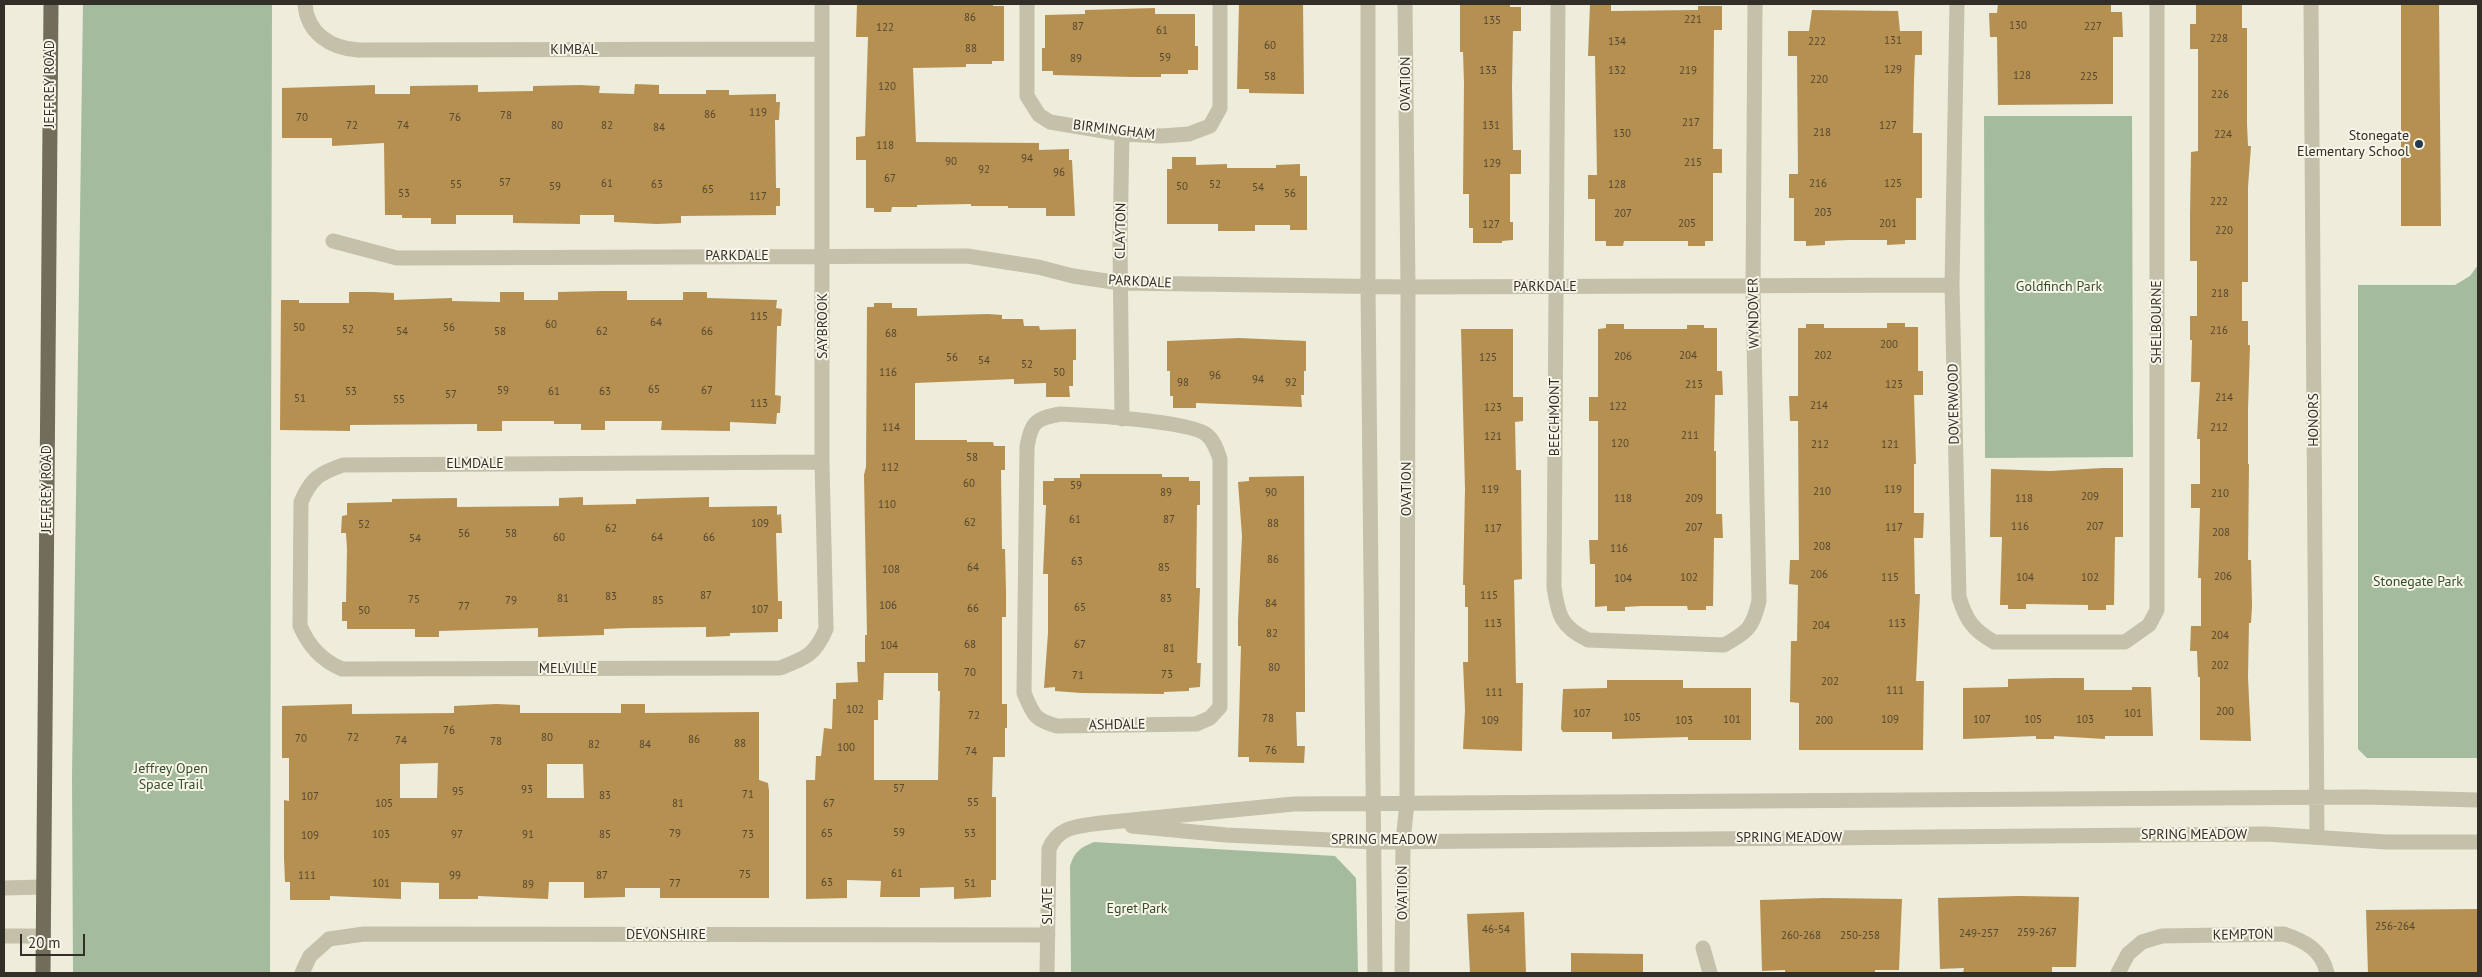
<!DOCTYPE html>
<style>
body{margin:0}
#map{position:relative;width:2482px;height:977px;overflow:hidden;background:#eeecdb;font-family:"PT Sans",sans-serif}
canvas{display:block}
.frame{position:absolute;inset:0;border:5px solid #322f28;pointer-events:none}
.scale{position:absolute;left:20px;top:934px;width:65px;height:22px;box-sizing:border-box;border:2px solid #322f28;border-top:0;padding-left:6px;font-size:15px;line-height:18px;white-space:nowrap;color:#322f28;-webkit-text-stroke:4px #f6f5e7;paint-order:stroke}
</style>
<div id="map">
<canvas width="2482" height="977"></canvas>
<div class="frame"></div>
<div class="scale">20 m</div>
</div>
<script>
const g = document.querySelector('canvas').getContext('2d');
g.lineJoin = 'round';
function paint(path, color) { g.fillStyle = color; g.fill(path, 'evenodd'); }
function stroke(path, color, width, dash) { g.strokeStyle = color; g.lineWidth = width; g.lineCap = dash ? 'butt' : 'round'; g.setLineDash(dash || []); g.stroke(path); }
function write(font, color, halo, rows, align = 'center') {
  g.font = font + ' "PT Sans",sans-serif'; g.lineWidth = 4; g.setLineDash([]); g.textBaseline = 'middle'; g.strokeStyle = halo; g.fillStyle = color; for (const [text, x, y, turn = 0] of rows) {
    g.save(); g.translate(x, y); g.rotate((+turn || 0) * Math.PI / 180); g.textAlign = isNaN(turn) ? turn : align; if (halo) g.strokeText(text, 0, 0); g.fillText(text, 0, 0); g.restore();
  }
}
paint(new Path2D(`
 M83 4H272L270 973H73L72 776Z
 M1984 116H2132L2133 457 1985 458Z
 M2478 265V758H2367L2358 749V285H2455L2470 276Z
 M1094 842 1335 856 1356 878 1358 973H1071L1070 866C1074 852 1081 847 1094 842Z`), '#a5bb9d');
paint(new Path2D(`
 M857 4H993V6H1004V61H992V64H966V67L913 68 916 142 1039 143V150L1069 149V160H1072L1075 216H1046V208H1008V206H971V204L917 205V207H892L891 212H874V208H866V160H856V137L865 136 868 37H856Z
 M1239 4H1303L1304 94 1249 93V89H1237Z
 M1460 4H1510V7H1521V31H1513L1512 87 1513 150H1521V174H1510V222H1513V240L1502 241V243H1473V228H1469V194H1463L1464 83 1463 52H1460Z
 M1590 4H1611V11L1698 10V6H1722V30H1714L1713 149H1722V173H1713V241H1705V246H1688V241H1624L1623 246H1606V241H1595V199H1588V175H1597L1595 56H1588Z
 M1998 4H2111V12H2122L2123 37H2113V104L1998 105 1997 37H1990L1989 13H1997Z
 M2196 4H2242V28H2247V124L2248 146H2251L2248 187V282H2242V321H2248V345H2250L2248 409V464H2249L2248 560H2251L2252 606 2251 623H2249L2248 677 2251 741 2200 740V677H2198L2197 651H2190L2191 626H2201V578H2198L2200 508H2191V484H2200V439H2197L2200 382H2191L2192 340H2190V316H2197V261H2190V216L2191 152 2198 151V49H2190V24H2196Z
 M2401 4H2439L2441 226H2401Z
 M1155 8V14H1195V46H1198V70H1188V74H1161V77H1132L1053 75V71H1042V48H1045V15L1085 14V10Z
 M1812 10 1898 11 1900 31H1922V55H1915L1914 81 1913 133H1922V198H1916V240H1905V244L1887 245V240H1849L1825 241V245L1806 246V241H1794V198H1789V174H1798L1797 56H1788V31H1809Z
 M635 84 659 85V94H706V90H729V95L776 94V102H780L779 120H775L776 188H780V206H776V215L681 216V223L657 224 614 222V215H580V224L513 223V215H456V224H431V218H402V215H385L384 143 332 146V138H282V88L375 85V94H410V86L478 85V92L533 91V86L580 85 600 86 599 93 634 94Z
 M1172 157H1196V165L1227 164V168H1276V165L1300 164V176H1307V230H1290V225H1255V231H1218V224H1167V169H1172Z
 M602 291H627V300H683V292H707V298L777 300 776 308 782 309 781 326H777L775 395 781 396 780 413H777L776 424 730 422V431L661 430 662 421H605V430H581V424H554V421H502V431H477V424L350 425V431L280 430 281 300H299V303H349V292H373L394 293V300L452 298V301L500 302V292H524V300H558V292Z
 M874 303H892V308H917V316L988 314 1002 315V319H1023L1024 326H1039L1040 330 1076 329V360H1073V386H1069L1070 397H1046V383L1014 384V379L915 383V440H967V442H993L994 446H1005V470H1001L1002 549H1005L1006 592V617H1002V704H1007V728H1005V757H993L992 797H996V880H991V897L954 899V887L920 888V897H880L881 881 847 880V898L806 899V780H815L816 756H821L824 728 832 729 833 699H836V683L858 682 857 662H865V635H867L864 475 866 467 867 307H874ZM884 673H938V691H940L938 780H874V720H878V700H883Z
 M1887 323H1905V327H1918V371H1923V395H1914L1916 464H1914V513H1924L1923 538H1914L1915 594H1920L1916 681H1924L1923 750H1799V703L1790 702 1791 641H1797L1798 585 1789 584 1790 560H1799L1798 421H1790L1789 396H1798V328H1806V324H1824V328H1887Z
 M1606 324H1624V329H1687V325H1704V328H1717V371H1722L1723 395H1715L1714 451H1716V514H1722L1723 538H1714L1713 606H1706V610H1688L1687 606H1641L1625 607V611H1607V606L1595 607V564H1590L1589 540H1598V421H1589V397H1598V329L1606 328Z
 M1461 329H1513V397H1523V421L1515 422 1516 470H1521L1522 579 1514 580 1516 683H1523L1522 751 1463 749 1465 710 1463 662H1468V607H1465V585H1463L1465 489Z
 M1239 338 1306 341V371H1304V395H1301L1302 407 1196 403V408H1173V396H1170V371H1167V341Z
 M2103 468H2123V537H2115L2114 605H2106V610H2088V605L2026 604V609H2008V605H2000L2002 537H1990L1991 469 2050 471Z
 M1080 474H1162V477H1189V481H1200V505H1197L1196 588H1200L1197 663H1201L1200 687 1189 688V691L1164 692V694L1081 693 1055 691V687L1044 688 1048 633V574H1043L1046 505H1043V481H1054V478H1080Z
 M1304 476 1305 689V712H1296L1297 746H1305L1304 763 1249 762V757H1238L1241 646H1238V621L1242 536 1238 482 1249 481V477Z
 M583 497V505L636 504V499L709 497V507L777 506V515L781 514 782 533H776L778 601H782V619H778V632L730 633V636L706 637V627L629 628 604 629V635L538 637V628L439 631V637H415V629H347V621H342V602H346L347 549 346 533H341L342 516 347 515V503L392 502V499L457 498V507L559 506V498Z
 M2053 678H2084V690H2132V687H2151L2153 736H2105V739L2054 736V739H2036V736L1963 739V688L2008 687V679Z
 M1607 680H1683V688H1751V740H1688V737L1612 739V732H1563L1561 729 1563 689 1607 688Z
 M352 704V714L454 713V706L496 704 520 705V713H621V704H645V713L759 712V780L768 783 769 791V898H660V888H625V897L584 898V882H549L548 899 478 896V899H439V883L401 882V899L330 896V900H290V882H285L284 858V800L289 801V758H282V706ZM438 763 437 798H400V764ZM547 764H583L584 798H547Z
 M2019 896 2079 897 2076 967H2052V973H1963L1964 968 1940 969 1938 898Z
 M1823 898 1902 899 1899 970H1875V973H1785V970L1762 971 1760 900Z
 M2478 909V973H2368L2366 910Z
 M1524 912 1526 973H1470L1467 914Z
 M1571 953 1643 954V973H1571Z`), '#b69051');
stroke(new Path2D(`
 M305 4C307 33 330 48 358 50L821 49
 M822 4V462L826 629C815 655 806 658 780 668L342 669C321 660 309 646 300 626L301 502C311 478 320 473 343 465L822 462
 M1027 4V96L1039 115 1050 122 1122 134 1162 136 1189 134 1210 126 1220 108V4
 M1368 4V286L1375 973
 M1558 4 1554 587C1558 615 1561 627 1588 640L1724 645C1748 632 1753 627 1759 601L1753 287 1755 4
 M1957 4 1952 285 1959 597C1966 620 1973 630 1994 642H2125L2149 625 2157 610V4
 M2311 4 2317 836
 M333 241 397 258 967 256 1038 267 1073 276 1120 283 1408 287 1952 285
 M1061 414C1086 415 1192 421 1207 435 1214 441 1217 450 1220 459V707L1210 718 1196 724 1057 726C1034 720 1033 714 1024 693L1027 447C1031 422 1036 418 1061 414Z
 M1122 419 1120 243 1122 134
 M1132 826 1226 835 1373 842 2266 834 2386 842H2478
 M4 888 43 887
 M4 936H43
 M1703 948 1710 973
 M302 973 310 956 329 939 364 934 1048 935
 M1047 973 1049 849C1058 826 1079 826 1101 823L1294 804 2364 797 2478 800
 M1402 973 1403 841 1407 803 1408 287 1405 4
 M2118 973 2128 954 2142 942 2162 936 2284 934C2305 941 2322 950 2327 973`), '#c4c0a9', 15);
stroke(new Path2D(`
 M43 973 51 4`), '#726c5b', 15);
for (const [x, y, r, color] of [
 [2419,144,5,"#233b4e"]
]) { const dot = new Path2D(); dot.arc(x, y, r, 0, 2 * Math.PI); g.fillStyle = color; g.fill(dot); stroke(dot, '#f6f5e7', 2); }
write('11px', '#534732', null, [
 ["86",970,18],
 ["221",1693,20],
 ["135",1492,21],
 ["130",2018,26],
 ["87",1078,27],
 ["227",2093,27],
 ["122",885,28],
 ["61",1162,31],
 ["228",2219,39],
 ["131",1893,41],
 ["134",1617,42],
 ["222",1817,42],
 ["60",1270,46],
 ["88",971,49],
 ["59",1165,58],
 ["89",1076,59],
 ["129",1893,70],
 ["133",1488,71],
 ["132",1617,71],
 ["219",1688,71],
 ["128",2022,76],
 ["58",1270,77],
 ["225",2089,77],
 ["220",1819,80],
 ["120",887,87],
 ["226",2220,95],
 ["119",758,113],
 ["86",710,115],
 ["78",506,116],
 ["70",302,118],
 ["76",455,118],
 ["217",1691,123],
 ["72",352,126],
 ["74",403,126],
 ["80",557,126],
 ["82",607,126],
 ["131",1491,126],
 ["127",1888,126],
 ["84",659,128],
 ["218",1822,133],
 ["130",1622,134],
 ["224",2223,135],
 ["118",885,146],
 ["94",1027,159],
 ["90",951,162],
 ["215",1693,163],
 ["129",1492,164],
 ["92",984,170],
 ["96",1059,173],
 ["67",890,179],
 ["57",505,183],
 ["61",607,184],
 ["216",1818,184],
 ["125",1893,184],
 ["55",456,185],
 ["63",657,185],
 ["52",1215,185],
 ["128",1617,185],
 ["59",555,187],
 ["50",1182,187],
 ["54",1258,188],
 ["65",708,190],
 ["53",404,194],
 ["56",1290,194],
 ["117",758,197],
 ["222",2219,202],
 ["203",1823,213],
 ["207",1623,214],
 ["205",1687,224],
 ["201",1888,224],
 ["127",1491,225],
 ["220",2224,231],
 ["218",2220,294],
 ["115",759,317],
 ["64",656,323],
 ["60",551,325],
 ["50",299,328],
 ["56",449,328],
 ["52",348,330],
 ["216",2219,331],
 ["54",402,332],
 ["58",500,332],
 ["62",602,332],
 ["66",707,332],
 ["68",891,334],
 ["200",1889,345],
 ["204",1688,356],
 ["202",1823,356],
 ["206",1623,357],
 ["56",952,358],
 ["125",1488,358],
 ["54",984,361],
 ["52",1027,365],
 ["116",888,373],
 ["50",1059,373],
 ["96",1215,376],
 ["94",1258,380],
 ["98",1183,383],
 ["92",1291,383],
 ["213",1694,385],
 ["123",1894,385],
 ["65",654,390],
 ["59",503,391],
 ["67",707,391],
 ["53",351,392],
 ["61",554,392],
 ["63",605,392],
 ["57",451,395],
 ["214",2224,398],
 ["51",300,399],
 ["55",399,400],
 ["113",759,404],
 ["214",1819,406],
 ["122",1618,407],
 ["123",1493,408],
 ["114",891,428],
 ["212",2219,428],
 ["211",1690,436],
 ["121",1493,437],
 ["120",1620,444],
 ["212",1820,445],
 ["121",1890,445],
 ["58",972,458],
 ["112",890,468],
 ["60",969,484],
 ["59",1076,486],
 ["119",1490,490],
 ["119",1893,490],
 ["210",1822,492],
 ["89",1166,493],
 ["90",1271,493],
 ["210",2220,494],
 ["209",2090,497],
 ["118",1623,499],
 ["209",1694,499],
 ["118",2024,499],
 ["110",887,505],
 ["61",1075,520],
 ["87",1169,520],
 ["62",970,523],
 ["109",760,524],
 ["88",1273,524],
 ["52",364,525],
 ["116",2020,527],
 ["207",2095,527],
 ["207",1694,528],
 ["117",1894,528],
 ["62",611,529],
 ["117",1493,529],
 ["208",2221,533],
 ["56",464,534],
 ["58",511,534],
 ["60",559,538],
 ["64",657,538],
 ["66",709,538],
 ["54",415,539],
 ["208",1822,547],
 ["116",1619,549],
 ["86",1273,560],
 ["63",1077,562],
 ["64",973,568],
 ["85",1164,568],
 ["108",891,570],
 ["206",1819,575],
 ["206",2223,577],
 ["102",1689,578],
 ["115",1890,578],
 ["104",2025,578],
 ["102",2090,578],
 ["104",1623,579],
 ["87",706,596],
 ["115",1489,596],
 ["83",611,597],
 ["81",563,599],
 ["83",1166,599],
 ["75",414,600],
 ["79",511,601],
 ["85",658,601],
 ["84",1271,604],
 ["106",888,606],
 ["77",464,607],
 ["65",1080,608],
 ["66",973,609],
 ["107",760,610],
 ["50",364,611],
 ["113",1493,624],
 ["113",1897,624],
 ["204",1821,626],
 ["82",1272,634],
 ["204",2220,636],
 ["68",970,645],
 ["67",1080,645],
 ["104",889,646],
 ["81",1169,649],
 ["202",2220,666],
 ["80",1274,668],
 ["70",970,673],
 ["73",1167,675],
 ["71",1078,676],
 ["202",1830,682],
 ["111",1895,691],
 ["111",1494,693],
 ["102",855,710],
 ["200",2225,712],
 ["107",1582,714],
 ["101",2133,714],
 ["72",974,716],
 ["105",1632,718],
 ["78",1268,719],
 ["101",1732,720],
 ["109",1890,720],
 ["107",1982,720],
 ["105",2033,720],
 ["103",2085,720],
 ["109",1490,721],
 ["103",1684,721],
 ["200",1824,721],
 ["76",449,731],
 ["72",353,738],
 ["80",547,738],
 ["70",301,739],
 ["86",694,740],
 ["74",401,741],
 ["78",496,742],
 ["88",740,744],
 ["82",594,745],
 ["84",645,745],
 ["100",846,748],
 ["76",1271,751],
 ["74",971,752],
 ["57",899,789],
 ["93",527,790],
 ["95",458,792],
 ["71",748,795],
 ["83",605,796],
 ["107",310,797],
 ["55",973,803],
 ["105",384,804],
 ["81",678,804],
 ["67",829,804],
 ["59",899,833],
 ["79",675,834],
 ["65",827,834],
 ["53",970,834],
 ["103",381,835],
 ["97",457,835],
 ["91",528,835],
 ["85",605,835],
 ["73",748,835],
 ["109",310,836],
 ["61",897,874],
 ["75",745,875],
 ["111",307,876],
 ["99",455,876],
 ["87",602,876],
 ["63",827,883],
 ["101",381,884],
 ["77",675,884],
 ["51",970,884],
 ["89",528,885],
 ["256-264",2395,927],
 ["46-54",1496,930],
 ["259-267",2037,933],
 ["249-257",1979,934],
 ["260-268",1801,936],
 ["250-258",1860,936]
]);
write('14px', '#322f28', '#f6f5e7', [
 ["KIMBAL",574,50],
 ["JEFFREY ROAD",50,84,-90],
 ["OVATION",1406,84,-90],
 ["BIRMINGHAM",1114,130,7],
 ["CLAYTON",1121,231,-89],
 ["PARKDALE",737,256],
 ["PARKDALE",1140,282,3],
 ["PARKDALE",1545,287],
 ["WYNDOVER",1754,313,-91],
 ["SHELBOURNE",2157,322,-90],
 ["SAYBROOK",823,326,-90],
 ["DOVERWOOD",1954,404,-91],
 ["BEECHMONT",1555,417,-90],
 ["HONORS",2314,420,-90],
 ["ELMDALE",475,464],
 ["JEFFREY ROAD",47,489,-90],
 ["OVATION",1407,489,-90],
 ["MELVILLE",568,669],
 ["ASHDALE",1117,725,-1],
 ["SPRING MEADOW",2194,835],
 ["SPRING MEADOW",1789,838],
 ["SPRING MEADOW",1384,840],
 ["OVATION",1403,893,-90],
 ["SLATE",1048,906,-90],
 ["DEVONSHIRE",666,935],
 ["KEMPTON",2243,935,-1]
]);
write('14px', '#322f28', '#f6f5e7', [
 ["Stonegate",2409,136],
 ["Elementary School",2409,152]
], 'right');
write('14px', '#364d2f', '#f6f5e7', [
 ["Goldfinch Park",2059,287],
 ["Stonegate Park",2418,582],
 ["Jeffrey Open",171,769],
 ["Space Trail",171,785],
 ["Egret Park",1137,909]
]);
</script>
